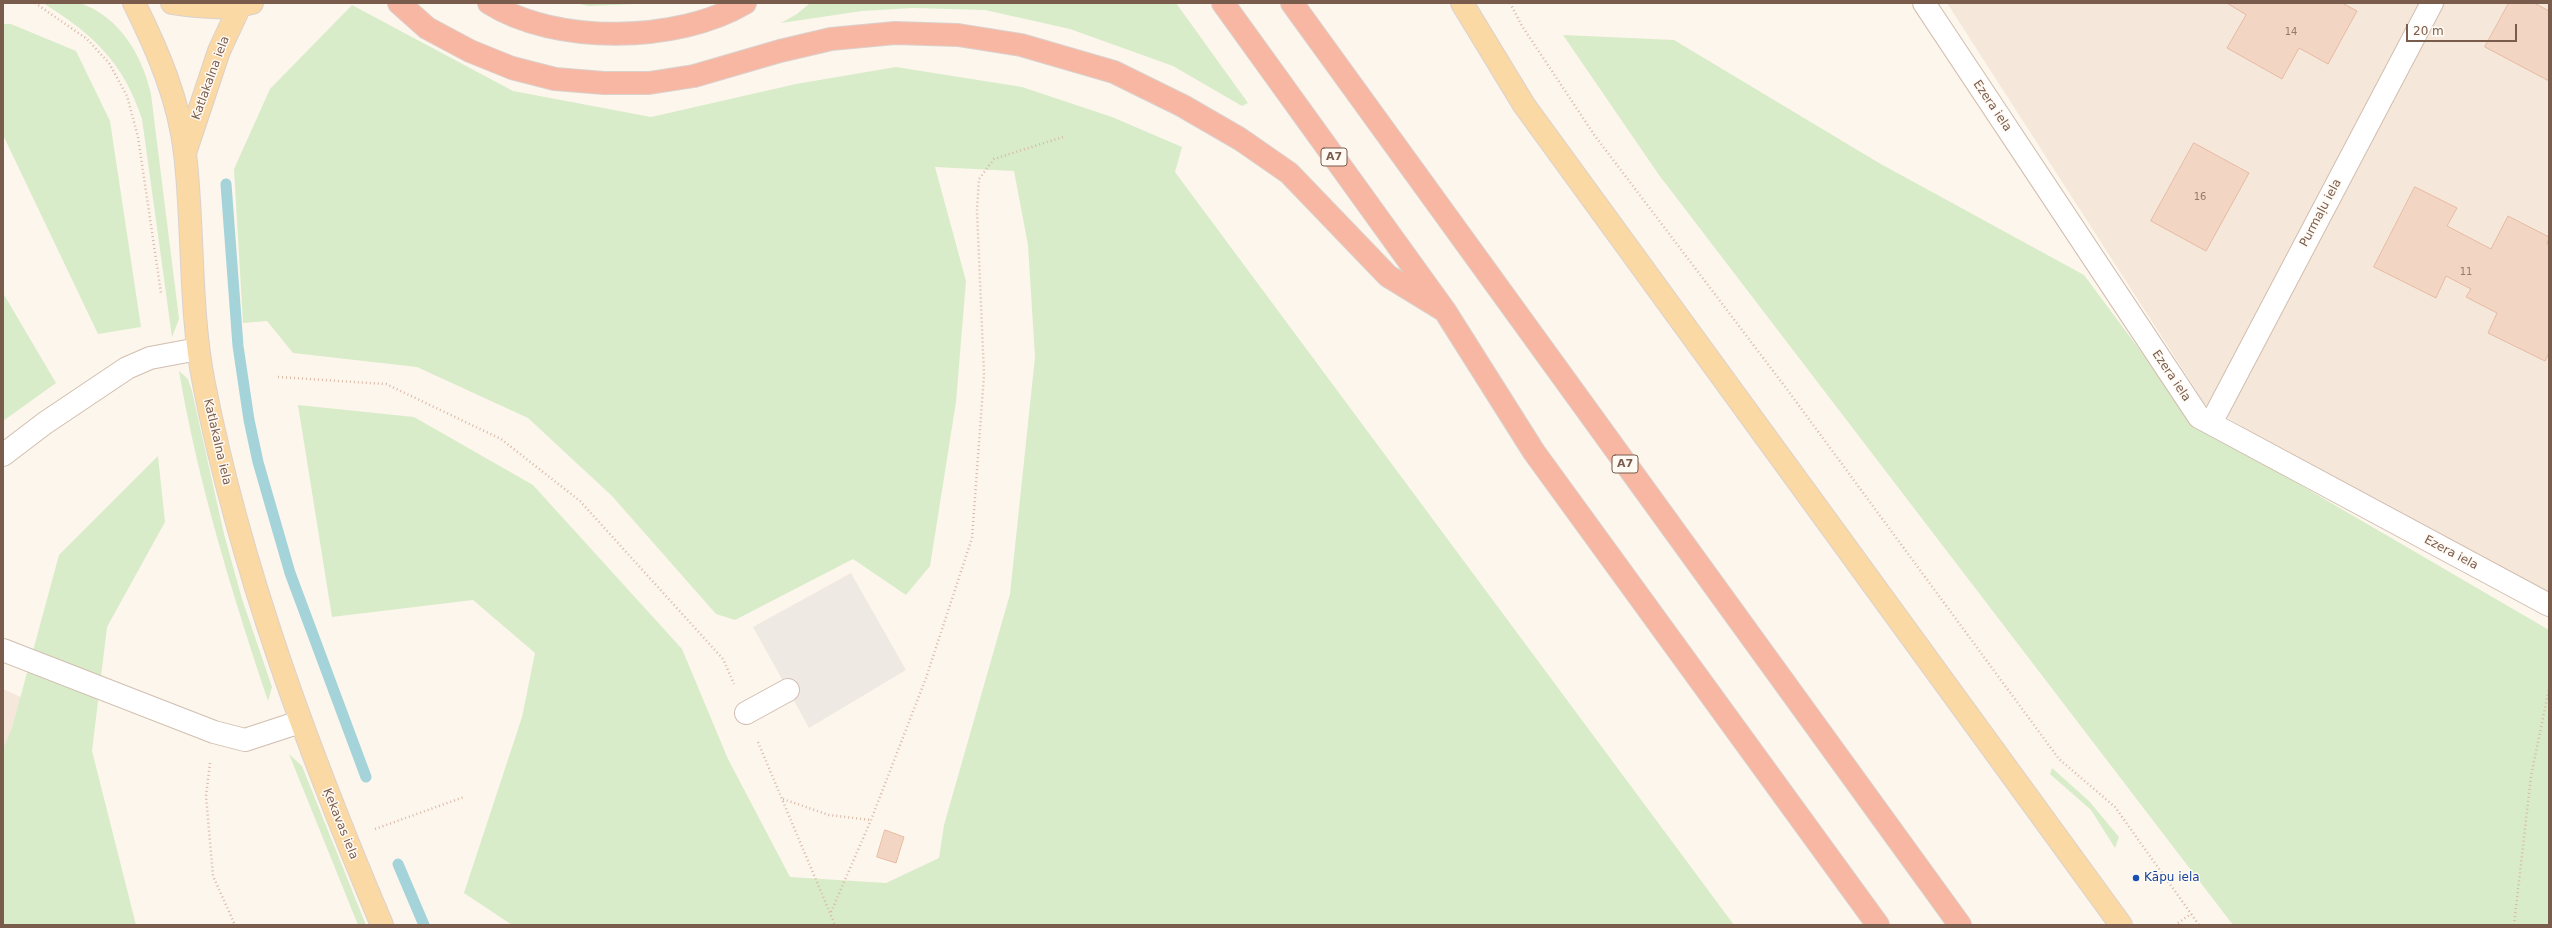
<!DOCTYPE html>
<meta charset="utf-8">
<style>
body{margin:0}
#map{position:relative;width:2552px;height:928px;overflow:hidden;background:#fdf6ec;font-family:"DejaVu Sans",sans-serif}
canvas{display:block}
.frame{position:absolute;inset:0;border:4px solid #7a5c4d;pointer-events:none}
.scale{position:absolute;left:2406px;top:24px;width:111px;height:18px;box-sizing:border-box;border:2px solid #7a5c4d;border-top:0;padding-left:5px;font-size:12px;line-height:14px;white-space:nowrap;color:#7a5c4d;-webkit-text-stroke:3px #fffaf3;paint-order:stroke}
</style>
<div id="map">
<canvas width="2552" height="928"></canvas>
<div class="frame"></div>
<div class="scale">20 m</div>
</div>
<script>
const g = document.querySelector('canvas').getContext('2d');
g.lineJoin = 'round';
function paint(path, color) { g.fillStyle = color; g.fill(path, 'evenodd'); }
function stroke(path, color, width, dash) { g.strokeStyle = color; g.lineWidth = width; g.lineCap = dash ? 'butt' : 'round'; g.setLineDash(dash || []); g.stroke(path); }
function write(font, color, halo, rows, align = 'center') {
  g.font = font + ' "DejaVu Sans",sans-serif'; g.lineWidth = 3; g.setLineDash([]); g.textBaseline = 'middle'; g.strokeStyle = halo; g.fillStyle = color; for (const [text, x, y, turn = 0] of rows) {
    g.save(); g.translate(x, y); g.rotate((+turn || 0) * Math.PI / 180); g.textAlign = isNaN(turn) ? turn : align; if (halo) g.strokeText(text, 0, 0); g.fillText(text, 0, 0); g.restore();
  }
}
paint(new Path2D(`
 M1947 3H2549V613L2205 404Z
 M3 689 41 706 3 786Z`), '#f5e8da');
paint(new Path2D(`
 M851 573 906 670 809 728 753 627Z`), '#efe9e4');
paint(new Path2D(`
 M43 3C54 3 70 0 80 3 120 17 142 55 151 94L179 319 172 337 142 119C123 62 94 35 43 3Z
 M575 3H661L589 6Z
 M810 3H1176L1248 103 1242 106 1173 66 1070 29 985 10 912 8 862 11 781 23 797 14Z
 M352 5 513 91 651 117 796 84 896 67 1022 87 1112 117 1182 147 1175 172 1734 925H512L464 893 522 717 535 653 473 600 332 617 298 405 414 417 533 485 682 649 728 759 790 877 886 883 939 858 944 825 1010 594 1035 357 1028 245 1014 171 935 167 966 281 956 402 930 566 906 595 853 559 735 620 716 614 612 496 528 418 417 367 293 353 267 321 243 323 234 169 270 89Z
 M3 24H11L76 51 110 121 141 327 98 334 3 135Z
 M1563 35 1674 40 1879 163 2084 275 2194 423 2549 630V925H2233L1659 175Z
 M3 293 56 383 3 421Z
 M179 371 188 379 192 391 224 534 242 599 272 687 268 701C232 593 198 483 179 371Z
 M158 456 165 522 107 627 92 751 136 925H3V749L12 728 59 555Z
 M289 754 302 766 366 925H358Z
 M2052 768 2089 801 2119 837 2115 848 2091 810 2050 774Z`), '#d8ecc9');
stroke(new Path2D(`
 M226 184 238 346 249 420 258 462 290 573 366 777
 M398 864 424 925`), '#a5d3da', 11);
const building = new Path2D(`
 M2227 3H2342L2357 11 2328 64 2299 48 2282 79 2227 48 2246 15Z
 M2509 3H2534L2549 11V81L2485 47Z
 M2194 143 2249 173 2206 251 2151 221Z
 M2415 187 2457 208 2447 226 2491 249 2508 216 2549 237 2547 244 2549 245V353L2545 361 2488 333 2497 313 2466 297 2471 289 2446 276 2436 298 2374 267Z
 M885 830 904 837 896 863 877 857Z`);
paint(building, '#f3d5c3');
stroke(building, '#e6bba3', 1);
const minor = new Path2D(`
 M1924 3 2199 417 2549 605
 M2211 423 2432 3
 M3 455 45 423 127 368 150 358 198 349
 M3 650 214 732 245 740 300 722
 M746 713 788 690`);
const major = new Path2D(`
 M134 3C158 51 179 100 185 153 194 230 189 308 204 384 241 571 308 750 382 925
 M172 3C198 7 226 10 252 3
 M1462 3 1524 105 2121 925
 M186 150 219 51 240 6`);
const highway = new Path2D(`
 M399 3 427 28 470 51 512 68 555 79 604 83H649L694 76 780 51 831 39 895 33 958 35 1021 45 1114 72 1183 106 1240 139 1289 173 1388 276 1445 311
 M489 3C555 45 678 43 745 3
 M1223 3 1445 311 1534 452 1878 925
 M1292 3 1960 925`);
stroke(minor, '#d1beb0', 24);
stroke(major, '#dad1cd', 24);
stroke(highway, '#dad1cd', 24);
stroke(new Path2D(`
 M35 3 87 39 109 63 127 96 138 137 161 293
 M1510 3 1522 26 1595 136 1786 388 2059 759 2115 807 2199 925
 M278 377 386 384 501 439 580 501 723 659 734 684
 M758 742 835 925
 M210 763 206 796 213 876 235 925
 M783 799 829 815 871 820
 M375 829 464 797
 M831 912 871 820 926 678 972 538 984 375 977 210 979 179 994 159 1063 137
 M2178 923 2191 914
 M2514 925 2531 776 2549 689`), '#d9b8a5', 2.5, [1, 3]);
stroke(minor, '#fff', 22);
stroke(major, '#fbd9a5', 22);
stroke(highway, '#f7b7a3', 22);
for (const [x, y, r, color] of [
 [2136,878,4,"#1a4fb4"]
]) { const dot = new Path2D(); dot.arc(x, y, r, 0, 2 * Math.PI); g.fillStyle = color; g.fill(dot); stroke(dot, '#fffaf3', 1.5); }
write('10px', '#987a6a', null, [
 ["14",2291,32],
 ["16",2200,197],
 ["11",2466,272]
]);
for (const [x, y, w] of [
 [1334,157,26],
 [1625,464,26]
]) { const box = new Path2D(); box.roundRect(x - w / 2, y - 9, w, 18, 3); g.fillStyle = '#fffaf3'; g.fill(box); stroke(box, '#7a5c4d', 1); }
write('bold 11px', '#7a5c4d', null, [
 ["A7",1334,157],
 ["A7",1625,464]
]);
write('12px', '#7a5c4d', '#fffaf3', [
 ["Katlakalna iela",211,78,-70],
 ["Ezera iela",1992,106,56],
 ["Purmaļu iela",2321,213,-62],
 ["Ezera iela",2171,376,56],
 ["Katlakalna iela",217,442,77],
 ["Ezera iela",2451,553,28],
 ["Ķekavas iela",340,824,68]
]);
write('12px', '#164399', '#fffaf3', [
 ["Kāpu iela",2144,878]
], 'left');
</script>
